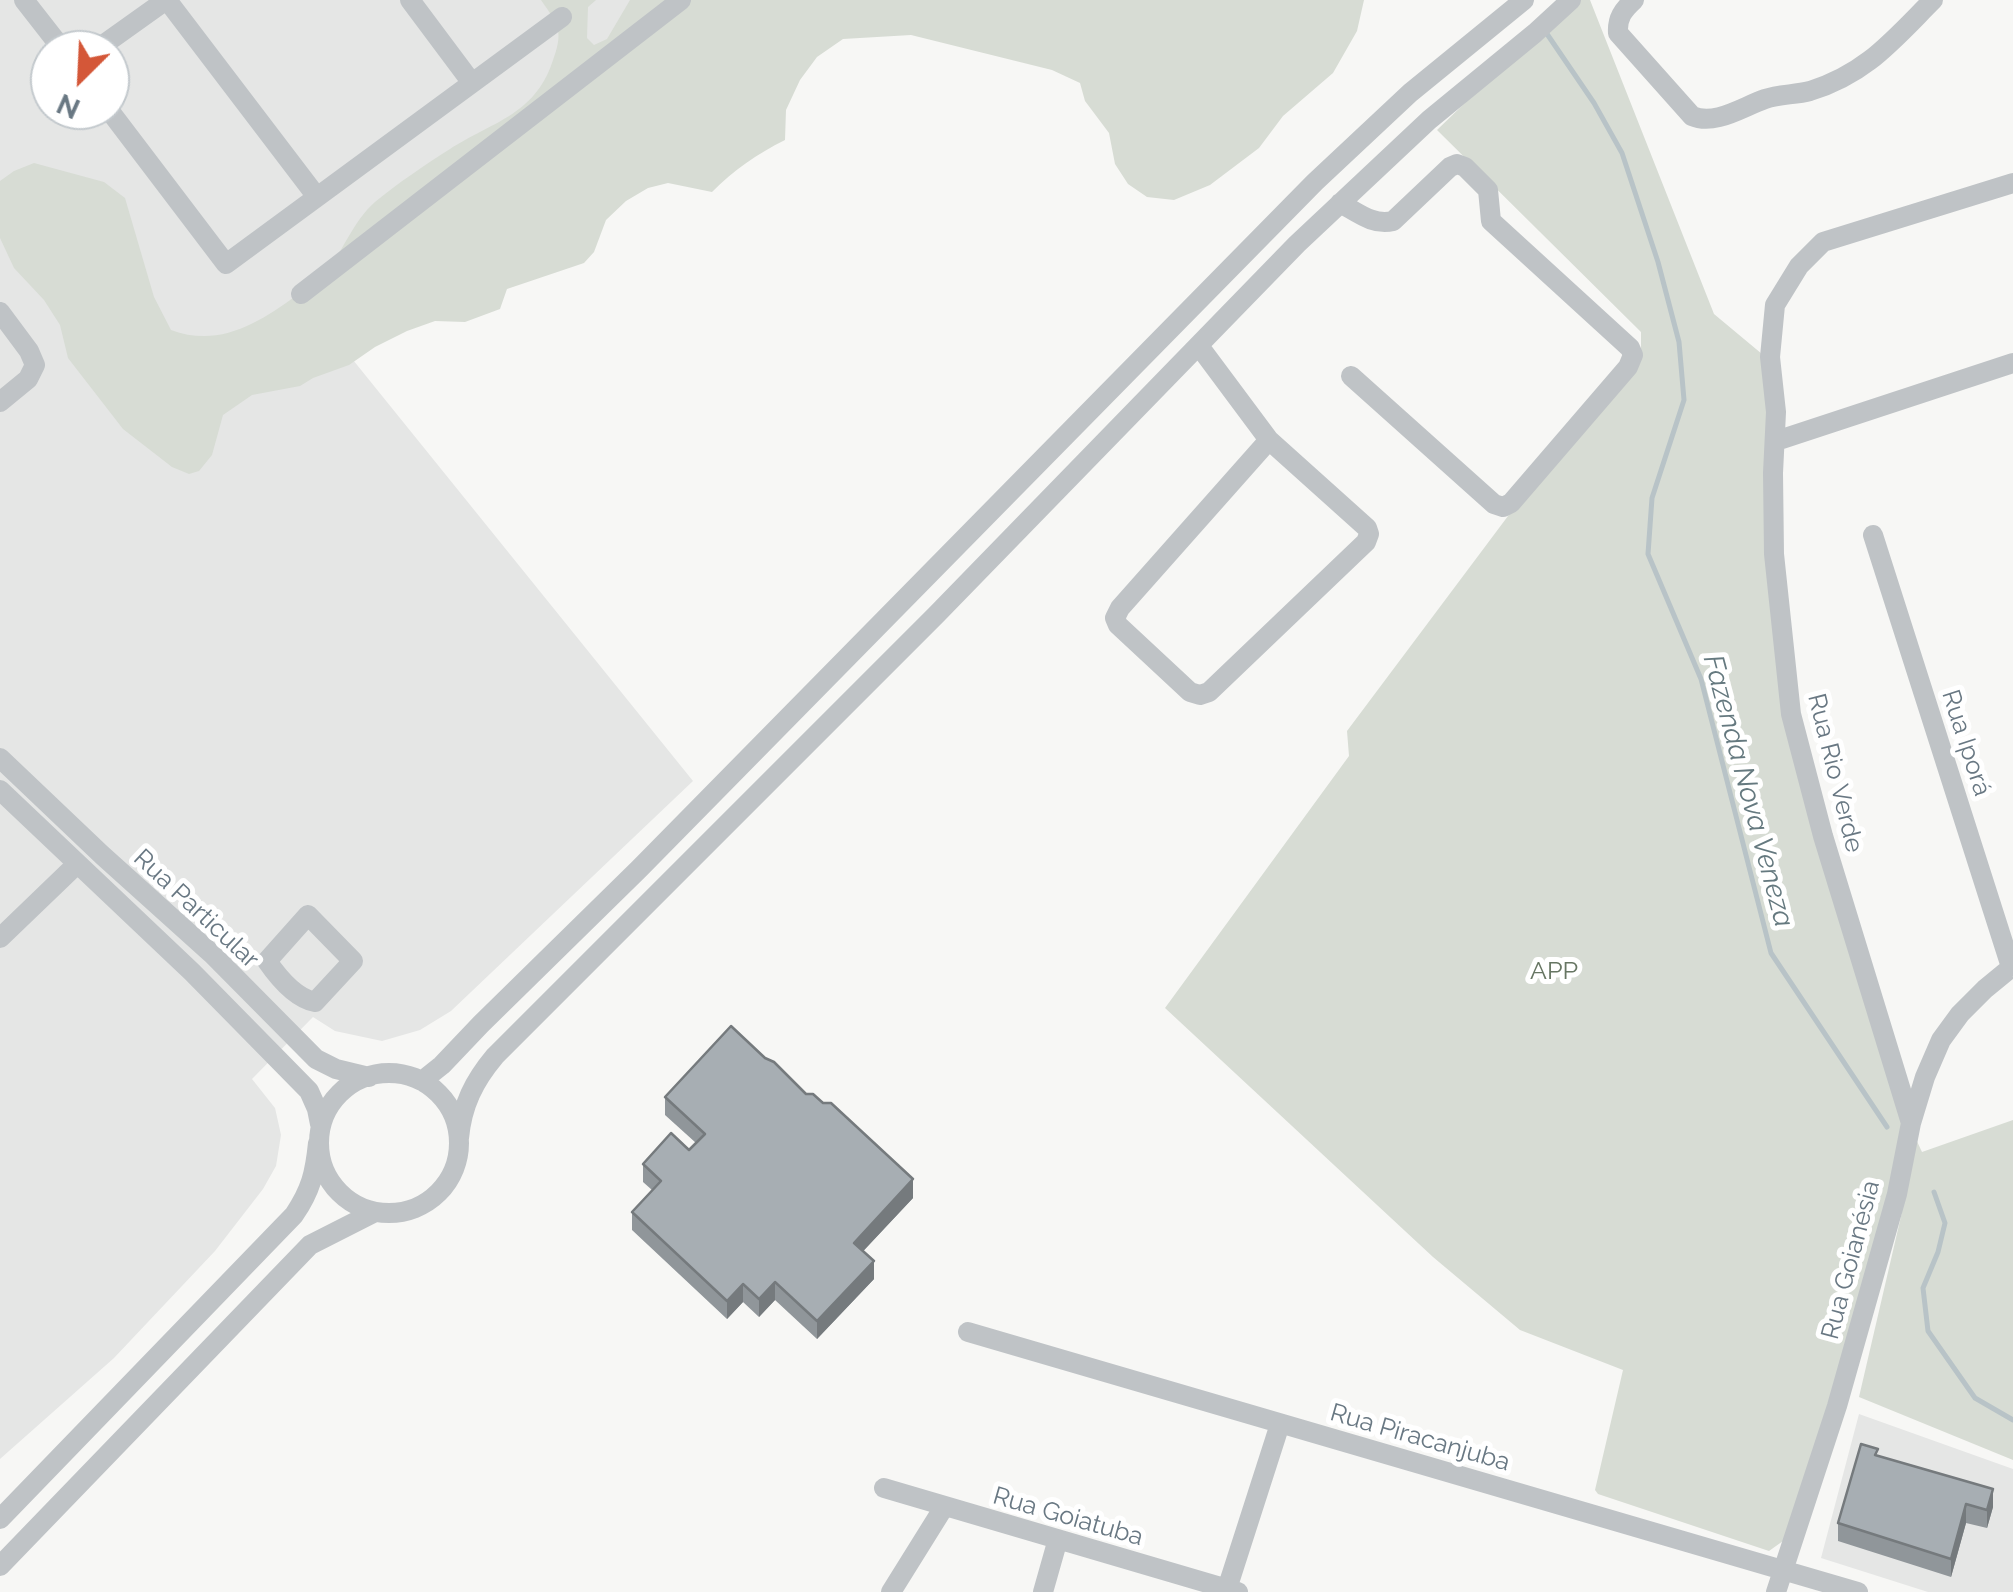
<!DOCTYPE html>
<meta charset="utf-8">
<style>
body{margin:0}
#map{position:relative;width:2013px;height:1592px;overflow:hidden;background:#f7f7f5;font-family:Raleway,sans-serif}
canvas{display:block}
.north{position:absolute;left:30px;top:30px;width:100px;height:100px;box-sizing:border-box;background:#fff;border:2px solid #c3c9cd;border-radius:50%;rotate:204deg;font-size:28px;font-weight:700;line-height:40px;text-align:center;color:#697883}
.north::after{content:'';display:block;margin:auto;width:35px;height:45px;background:#d45738;clip-path:polygon(50% 0,100% 100%,50% 72%,0 100%)}
</style>
<div id="map">
<canvas width="2013" height="1592"></canvas>
<div class="north">N</div>
</div>
<script>
const g = document.querySelector('canvas').getContext('2d');
g.lineJoin = 'round';
function paint(path, color) { g.fillStyle = color; g.fill(path, 'evenodd'); }
function stroke(path, color, width, dash) { g.strokeStyle = color; g.lineWidth = width; g.lineCap = dash ? 'butt' : 'round'; g.setLineDash(dash || []); g.stroke(path); }
function write(font, color, halo, rows, align = 'center') {
  g.font = font + ' Raleway,sans-serif'; g.lineWidth = 10; g.setLineDash([]); g.textBaseline = 'middle'; g.strokeStyle = halo; g.fillStyle = color; for (const [text, x, y, turn = 0] of rows) {
    g.save(); g.translate(x, y); g.rotate((+turn || 0) * Math.PI / 180); g.textAlign = isNaN(turn) ? turn : align; if (halo) g.strokeText(text, 0, 0); g.fillText(text, 0, 0); g.restore();
  }
}
paint(new Path2D(`
 M0 0H687L303 298 693 781 451 1011 420 1030 382 1041 335 1031 313 1017 252 1079 275 1108 281 1135 276 1166 263 1189 215 1251 114 1358 0 1459ZM50 50H110V110H50Z
 M1859 1414 2013 1469V1592H1928L1821 1558Z`), '#e5e6e5');
paint(new Path2D(`
 M541 0H596L588 7 587 38 594 45 607 39 630 0H1364L1357 31 1333 73 1283 116 1259 148 1210 185 1174 200 1147 197 1128 184 1115 164 1109 133 1085 101 1080 83 1052 70 911 35 843 39 817 57 800 80 786 110 785 140C757 154 734 170 712 192L668 183 648 188 626 201 606 220 594 252 584 263 507 289 500 309 465 322 435 321 407 331 375 347 349 365 313 378 300 386 252 395 223 415 212 455 199 471 189 474 172 467 123 429 68 358 60 325 44 300 14 268 0 238V181L14 171 34 163 104 182 125 198 154 297 171 330C219 348 259 323 297 295 305 289 315 284 322 277 342 255 352 222 375 202 398 183 425 165 450 149 492 122 534 115 552 63 564 31 559 26 541 0Z
 M1576 0H1590L1714 314 1768 359 1785 712 1914 1135 1922 1152 2013 1120V1460L1859 1397 1902 1212 1783 1541 1769 1551 1598 1494 1595 1490 1623 1370 1520 1330 1433 1257 1165 1008 1349 756 1347 731 1508 516 1641 361V332L1437 130 1543 27Z`), '#d7dcd4');
stroke(new Path2D(`
 M1545 31 1594 103 1622 153 1658 262 1679 342 1684 400 1652 498 1648 554 1701 679 1771 953 1887 1127
 M1934 1192 1945 1223 1938 1252 1923 1288 1928 1331 1975 1398 2013 1420`), '#b8c3c7', 5);
stroke(new Path2D(`
 M24 0 63 50
 M167 0 317 197
 M410 0 472 83
 M1634 0C1623 10 1617 18 1618 33L1692 116C1715 126 1742 107 1765 99 1779 94 1795 95 1810 91 1866 74 1893 40 1933 0
 M96 50 166 0
 M109 110 226 264 562 17
 M1340 203C1357 212 1373 226 1393 221L1450 167 1457 164 1465 167 1488 190 1491 221 1630 348 1633 355 1628 367 1511 503 1503 507 1494 504 1351 376
 M301 294 681 0
 M0 312 29 351 35 365 28 379 0 402
 M1199 346 1269 440 1120 608 1115 618 1118 625 1190 692 1200 695 1209 692 1366 542 1369 534 1367 528 1269 440
 M1776 441 2013 363
 M1873 535 2011 967
 M0 758 102 855 212 954 316 1059 336 1069 369 1077
 M0 790 192 972 309 1091 317 1109 320 1124
 M308 915 353 961 315 1002C295 998 278 977 267 961Z
 M0 938 77 864
 M319 1143a70 70 0 1 1 140 0a70 70 0 1 1-140 0Z
 M422 1081 442 1065 481 1024 639 869 1315 182 1410 93 1524 0
 M1911 1123 1823 836 1791 714 1774 554 1773 473 1776 412 1770 357 1775 305 1799 266 1823 242 2013 183
 M459 1138C462 1105 474 1081 495 1056L936 615 1297 244 1429 120 1535 33 1571 0
 M968 1332 1858 1592
 M884 1488 1238 1592
 M0 1519 294 1215C311 1190 315 1173 318 1143
 M0 1566 310 1245 375 1212
 M891 1592 944 1507
 M1043 1592 1058 1539
 M1226 1592 1280 1424
 M1776 1592 1837 1406 1897 1194 1911 1123 1925 1077 1941 1040 1960 1014 1985 989 2013 966`), '#bfc3c6', 20);
paint(new Path2D(`
 M665 1097 913 1198 863 1251 874 1279 817 1339 775 1300 759 1317 743 1302 727 1319 632 1230V1212L652 1190 643 1182V1164L689 1150 696 1143 665 1115Z
 M1878 1456 1993 1507 1987 1528 1966 1523 1951 1577 1838 1541V1523Z`), '#90969a');
paint(new Path2D(`
 M913 1179V1198L854 1261V1243Z
 M874 1261V1279L817 1339V1321Z
 M775 1282V1300L759 1317V1299Z
 M743 1284V1302L727 1319V1301Z
 M1993 1489V1507L1987 1528V1510Z
 M1966 1504V1523L1951 1577V1559Z`), '#757a7d');
const building = new Path2D(`
 M731 1026 765 1058 774 1062 806 1094H813L823 1103H831L913 1179 854 1243 874 1261 817 1321 775 1282 759 1299 743 1284 727 1301 632 1212 661 1181 643 1164 671 1133 689 1150 705 1134 665 1097Z
 M1861 1444 1878 1449 1875 1455 1993 1489 1987 1510 1966 1504 1951 1559 1838 1523Z`);
paint(building, '#a7aeb3');
stroke(building, '#757a7d', 2.5);
write('25px', '#697883', '#fff', [
 ["Rua Iporá",1966,743,72],
 ["Rua Rio Verde",1835,773,76],
 ["Rua Particular",196,909,43],
 ["Rua Goianésia",1851,1260,-75],
 ["Rua Piracanjuba",1420,1438,16],
 ["Rua Goiatuba",1068,1517,16]
]);
write('25px', '#677663', '#fff', [
 ["APP",1554,971]
]);
write('italic 28px', '#65797f', '#fff', [
 ["Fazenda Nova Veneza",1748,791,75]
]);
</script>
